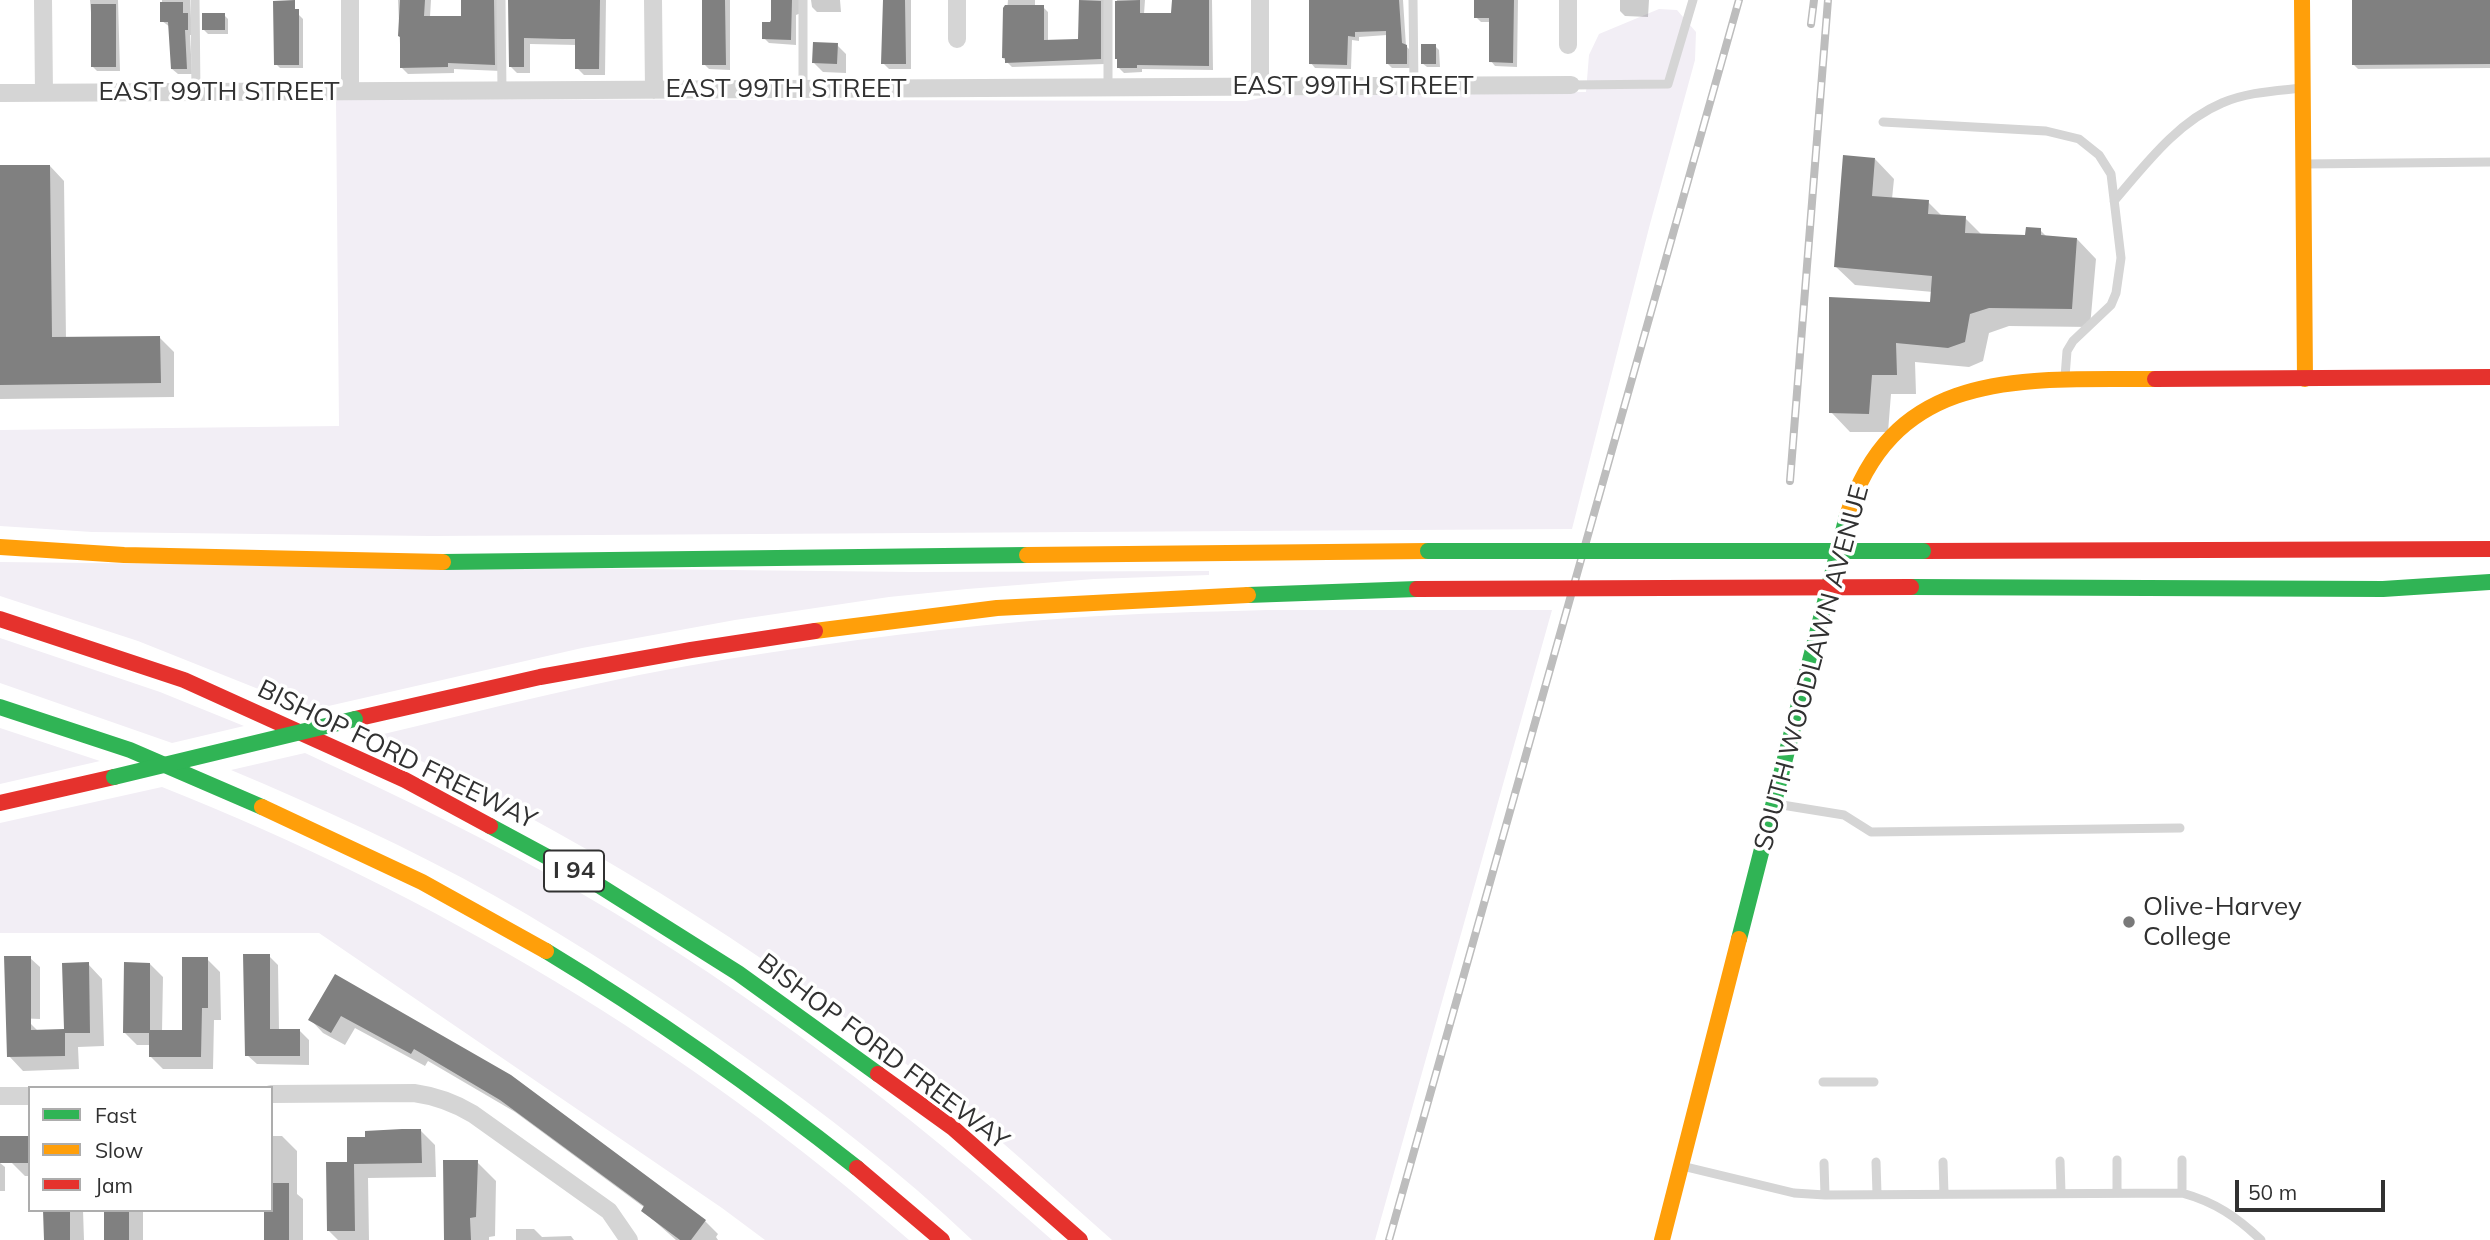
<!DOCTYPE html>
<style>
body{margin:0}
#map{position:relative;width:2490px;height:1240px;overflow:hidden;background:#fff;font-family:Mulish,sans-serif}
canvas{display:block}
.legend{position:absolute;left:28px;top:1086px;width:245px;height:126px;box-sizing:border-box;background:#fff;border:2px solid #adadad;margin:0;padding:9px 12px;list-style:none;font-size:21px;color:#313131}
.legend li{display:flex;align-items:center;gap:14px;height:35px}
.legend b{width:35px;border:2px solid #adadad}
.scale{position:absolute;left:2235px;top:1180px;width:150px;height:32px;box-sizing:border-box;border:4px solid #313131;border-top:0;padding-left:9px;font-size:21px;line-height:24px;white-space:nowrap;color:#313131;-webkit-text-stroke:5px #fff;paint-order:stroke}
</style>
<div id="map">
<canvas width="2490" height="1240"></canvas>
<ul class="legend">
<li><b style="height:9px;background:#30b455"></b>Fast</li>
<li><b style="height:9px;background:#ff9f0a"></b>Slow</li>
<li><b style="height:9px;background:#e5322d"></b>Jam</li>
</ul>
<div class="scale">50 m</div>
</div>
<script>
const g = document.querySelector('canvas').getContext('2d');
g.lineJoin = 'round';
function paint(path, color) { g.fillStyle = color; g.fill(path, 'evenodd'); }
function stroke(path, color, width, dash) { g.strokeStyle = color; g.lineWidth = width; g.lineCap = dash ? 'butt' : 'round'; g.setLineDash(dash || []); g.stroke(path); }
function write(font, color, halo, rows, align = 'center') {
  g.font = font + ' Mulish,sans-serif'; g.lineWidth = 7; g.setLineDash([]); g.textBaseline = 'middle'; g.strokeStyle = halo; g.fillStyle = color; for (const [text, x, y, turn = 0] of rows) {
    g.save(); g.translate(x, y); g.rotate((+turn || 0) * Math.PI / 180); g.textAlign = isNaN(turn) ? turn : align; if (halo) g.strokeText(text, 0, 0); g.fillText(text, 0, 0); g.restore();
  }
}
paint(new Path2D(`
 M1659 9 1677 10 1696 32 1695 60 1650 224 1572 529 431 536 92 532 0 526V430L339 426 336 99 1246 101 1270 96 1586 92 1589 55 1599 34Z
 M0 562 913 572 1209 571V575L1094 579 967 589 889 597 735 620 582 648 311 710 138 641 0 596Z
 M1267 610H1552L1375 1240H1112C1051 1186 992 1131 928 1081 754 943 571 831 371 737 489 709 607 678 728 659 841 641 956 626 1070 618 1136 613 1201 612 1267 610Z
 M0 638 160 692 244 726 172 743 0 683Z
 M0 728 100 761 0 784Z
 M305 753C400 797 494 842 584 895 752 993 907 1111 1052 1240H972C902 1173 824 1113 745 1057 664 999 581 945 495 896 410 848 321 808 231 770Z
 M162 787C434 895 689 1046 909 1240H765L722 1208 319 933H0V823Z`), '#f2eef5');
paint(new Path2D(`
 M90 0H118L120 71H97L93 67V16L91 13Z
 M162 0H190L191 18 193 21V35H190L192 74H178L172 69 170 27 162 21Z
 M398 0H431L430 17H463V0H505L503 1 501 71 454 69V73L408 74 401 67Z
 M510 0H606L605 75H584L577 68V45L530 44V73H517L510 66Z
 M703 0H730V70L709 69 704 64Z
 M773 0H804L801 13 796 15V45L769 43 764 38 771 24Z
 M811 0H840L841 12H817L812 7Z
 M883 0H911V69H889L883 63Z
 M1008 0H1035V7H1043L1048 12V42L1079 41V0H1108L1105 64 1012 67 1003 58Z
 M1117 0H1145L1144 14 1173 15V0H1212L1213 70 1142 69V72L1124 73 1119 68 1117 58Z
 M1310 0H1403L1406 46 1411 51V68H1392L1387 63V35L1359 37V41L1352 40 1351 69 1315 68 1311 63Z
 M1475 0H1518L1517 67 1495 66 1491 61 1490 22H1481L1476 17Z
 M1620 0H1649L1648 17 1625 16 1620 11Z
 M2353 0H2490V68L2358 69 2354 65Z
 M224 15 228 19V34H208L204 30Z
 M299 15 303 19V68H280L276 64Z
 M837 45 846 54V73L823 72 814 63Z
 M1435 46 1439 50 1440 67H1427L1422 63Z
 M1875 159 1894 179 1892 199 1928 202 1942 216 1965 218 1983 236 2027 237 2040 230 2048 238 2077 239 2096 259 2090 327 2009 326 1989 333 1983 361 1969 367 1915 362 1916 394H1891L1888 432H1850L1831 412 1932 304 1933 292 1855 285 1835 266Z
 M50 166 64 181 66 339 160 338 174 352V397L0 399V167Z
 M269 956 278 965 279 1030H299L309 1040V1065L257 1064 247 1055Z
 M30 958 40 967V1019L15 1018Z
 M207 959 220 972 221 1020H214L213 1069H163L150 1056V1045H137L124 1032 150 964 163 977 162 1032H184Z
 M88 964 102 979 104 1046 78 1047 79 1069 23 1071 9 1056 31 1024 38 1031 66 1030Z
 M335 976 705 1221 718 1234 716 1237 718 1240H676L643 1211 645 1208 515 1112 428 1061 425 1066 355 1028 345 1045 323 1033 310 1019Z
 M421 1131 435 1145 436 1177 368 1178 369 1240H338L329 1231 349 1163Z
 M271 1136H282L297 1151V1194L303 1199V1240H266L271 1210Z
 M30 1138V1176H25L11 1162Z
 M477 1162 496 1181 495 1236 489 1237V1240H446Z
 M0 1163 5 1167V1191H0Z
 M45 1210H83L84 1240H45Z
 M106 1210H143V1240H106Z
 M516 1229H534L542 1237 571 1236 574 1240H516Z`), '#0003');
paint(new Path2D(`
 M295 0V9H299V65H274L273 1Z
 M400 0H425L424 16H461V0H494L495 65 448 63V67L400 68V37L398 36Z
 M508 0H600L599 69H575V39H562L524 38V67H509Z
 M702 0H725L726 65H702Z
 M771 0H792L791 40 762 39V22H770L771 20Z
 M883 0H905L906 64H881Z
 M1079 0 1101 1V59L1005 63V58H1002L1003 8 1005 5H1044V40L1078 39Z
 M1140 0V13H1171L1172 0H1209V66L1137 65V68H1117V59H1115V1Z
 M1309 0H1399L1402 43 1407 45V64H1386V31L1355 32V37L1348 36 1347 65 1309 64Z
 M1474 0H1514L1513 63 1489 62V18H1474Z
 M2352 0H2490V64L2352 65Z
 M160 2H183V13H188V30H185L187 69H171L168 22H160Z
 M91 4H116V67H91Z
 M202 13H225V30H202Z
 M813 42 838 43 837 64 812 63Z
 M1421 44H1436V64H1421Z
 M1843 155 1875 158 1872 196 1929 200 1928 214 1966 216 1965 233 2025 235 2026 227 2041 228V235L2077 238 2072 309 1989 308 1970 314 1965 342 1948 348 1896 343 1897 375H1872L1869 414 1829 413V297L1930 302 1932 276 1834 267Z
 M0 165H50L52 337 160 336 161 383 0 385Z
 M243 954H270V1029H300V1056H245Z
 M4 956H31V1030L64 1029 62 963 89 962 90 1033H65V1056L7 1057Z
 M182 957H208V1008H202L201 1057H149V1033H123L124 962 150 963V1030H182Z
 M335 974 511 1075 706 1220 691 1240H680L641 1211 644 1206 500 1100 414 1049 411 1054 341 1016 331 1033 308 1020Z
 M402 1129H421L422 1163 354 1164 355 1231H327L326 1162H347V1137H365V1131Z
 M0 1136H30V1163H0Z
 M443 1160H478L476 1217 470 1218 471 1240H444Z
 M271 1183H289V1240H264V1210H271Z
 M43 1210H70V1240H44Z
 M104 1210H129V1240H104Z`), '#808080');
stroke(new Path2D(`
 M195 0 196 92
 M501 0 502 91
 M803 0V89
 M1108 0V88
 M1413 0 1414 86
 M1571 85 1668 84 1693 0
 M1883 122 2046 131 2079 139 2099 155 2111 174 2121 258 2116 293 2111 305 2073 341 2067 351 2065 377
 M2305 164 2490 162
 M2114 201C2145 165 2177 122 2222 103 2247 92 2275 91 2302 88
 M1776 804 1844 815 1871 832 2180 828
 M1823 1082H1874
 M2117 1160V1192
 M2182 1160V1193
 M2060 1161 2061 1193
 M1876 1162 1877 1194
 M1943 1162 1944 1194
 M1824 1163 1825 1195
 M1682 1166 1794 1193 1825 1195 2182 1193C2215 1202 2237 1217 2261 1240`), '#d5d5d5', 9);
stroke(new Path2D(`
 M43 0 44 93
 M350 0V91
 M653 0 654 90
 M957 0V39
 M1260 0V87
 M1568 0V45
 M0 93 1571 85
 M271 1094 414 1093C436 1096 453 1102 473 1114L609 1211 629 1240
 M0 1096H30`), '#d5d5d5', 18);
stroke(new Path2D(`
 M443 562 1027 555
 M1911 587 2383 589 2490 582
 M1248 595 1417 589
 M0 707 130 750 262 807
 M490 826 592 881 738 973 878 1074
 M1739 939 1847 516
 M546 951C655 1017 757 1089 857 1168`), '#30b455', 16);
stroke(new Path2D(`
 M2302 0 2305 379
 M1847 516C1895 365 2026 380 2155 379
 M0 547 124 555 443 562
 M1027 555 1428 551
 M815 631 997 608 1248 595
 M262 807 422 882 546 951
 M1662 1240 1739 939`), '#ff9f0a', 16);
stroke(new Path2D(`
 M2155 379 2490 377
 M1923 551 2490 549
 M0 619 184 680 405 780 490 826
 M355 719 540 677 691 650 815 631
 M0 803 114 777
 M878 1074 953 1128 1080 1240
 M857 1168 942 1240`), '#e5322d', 16);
const rail = new Path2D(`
 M1811 24 1814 0
 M1790 481 1828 0
 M1389 1240 1739 0`);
stroke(rail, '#bdbdbd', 8);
stroke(rail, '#fff', 5, [16]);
stroke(new Path2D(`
 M1428 551H1923
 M114 777 355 719`), '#30b455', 16);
stroke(new Path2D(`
 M1417 589 1911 587`), '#e5322d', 16);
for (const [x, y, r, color] of [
 [2129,922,7,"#797979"]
]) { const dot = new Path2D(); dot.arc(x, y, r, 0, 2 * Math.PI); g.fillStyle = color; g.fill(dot); stroke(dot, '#fff', 2.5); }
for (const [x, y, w] of [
 [574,871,60]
]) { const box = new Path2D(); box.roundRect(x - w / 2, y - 20.5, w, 41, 5); g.fillStyle = '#fff'; g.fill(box); stroke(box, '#313131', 2); }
write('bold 24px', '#313131', null, [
 ["I 94",574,871]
]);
write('26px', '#313131', '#fff', [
 ["EAST 99TH STREET",1353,86],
 ["EAST 99TH STREET",786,89],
 ["EAST 99TH STREET",219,92],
 ["SOUTH WOODLAWN AVENUE",1812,668,-75],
 ["BISHOP FORD FREEWAY",397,755,26],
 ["BISHOP FORD FREEWAY",883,1052,37]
]);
write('26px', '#313131', '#fff', [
 ["Olive-Harvey",2143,907],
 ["College",2143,937]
], 'left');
</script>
